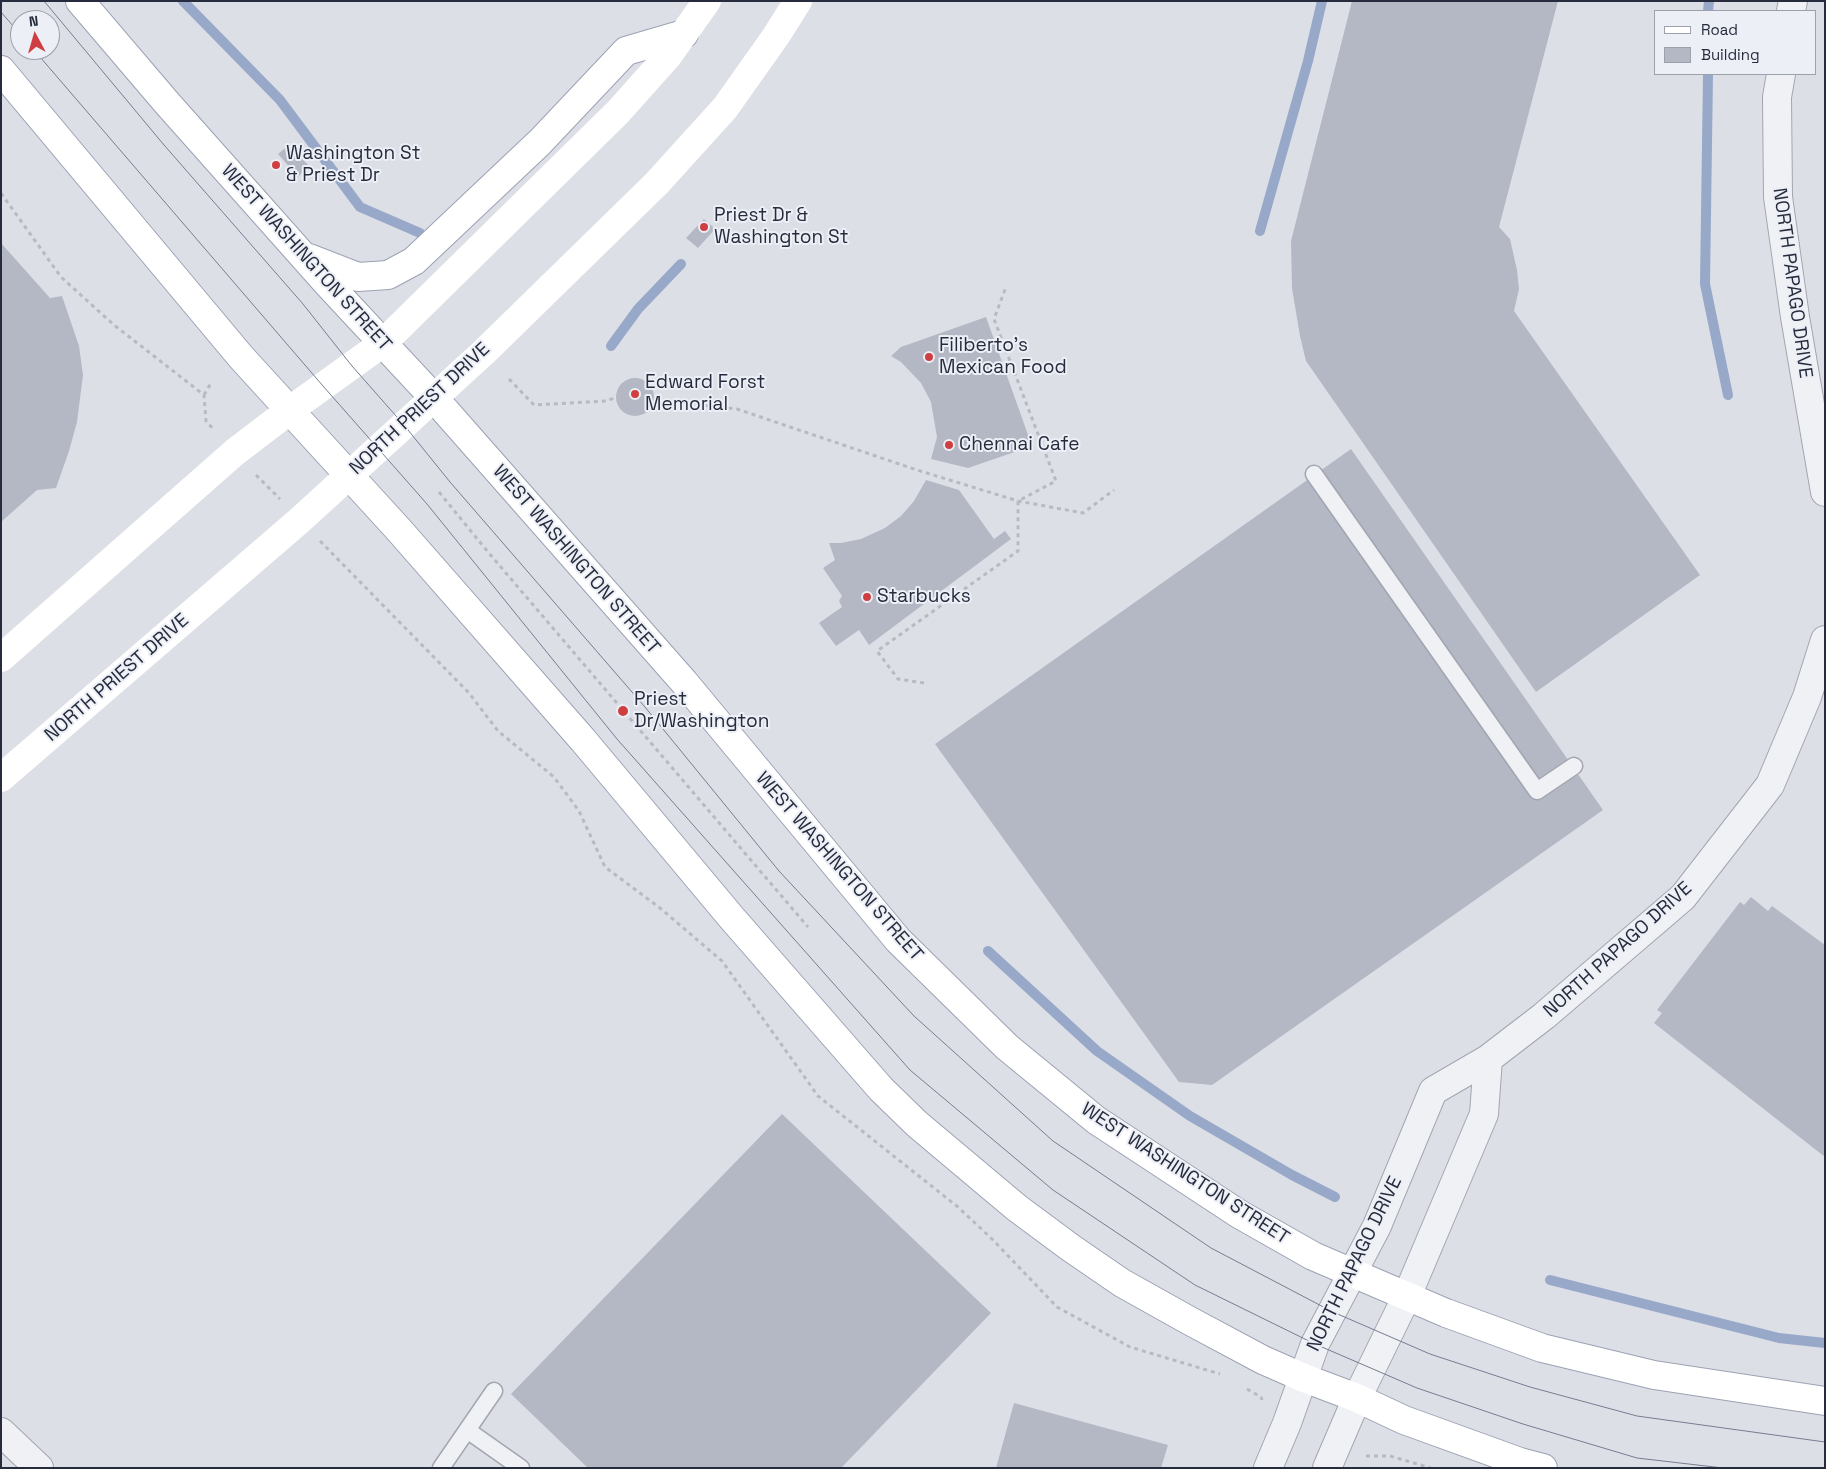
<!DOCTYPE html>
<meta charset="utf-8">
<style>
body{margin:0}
#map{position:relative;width:1826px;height:1469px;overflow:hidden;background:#dddfe7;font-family:"Space Grotesk",sans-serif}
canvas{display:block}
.frame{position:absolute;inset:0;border:2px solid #262c3d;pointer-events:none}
.legend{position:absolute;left:1654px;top:10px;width:162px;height:65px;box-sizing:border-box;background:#eceff5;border:1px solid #9da1ab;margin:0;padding:6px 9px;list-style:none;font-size:15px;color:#262c3d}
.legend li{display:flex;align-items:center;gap:10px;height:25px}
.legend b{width:25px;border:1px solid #9da1ab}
.north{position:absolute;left:10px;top:10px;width:50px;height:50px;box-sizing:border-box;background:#eceff5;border:1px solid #9da1ab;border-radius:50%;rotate:354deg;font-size:14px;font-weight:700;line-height:20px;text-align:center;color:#262c3d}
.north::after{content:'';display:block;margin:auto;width:18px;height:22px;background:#cf3f42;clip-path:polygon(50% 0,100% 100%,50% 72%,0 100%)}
</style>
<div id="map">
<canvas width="1826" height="1469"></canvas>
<div class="frame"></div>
<ul class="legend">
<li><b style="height:6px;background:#fff"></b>Road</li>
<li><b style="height:14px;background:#b4b8c4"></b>Building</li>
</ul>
<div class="north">N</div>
</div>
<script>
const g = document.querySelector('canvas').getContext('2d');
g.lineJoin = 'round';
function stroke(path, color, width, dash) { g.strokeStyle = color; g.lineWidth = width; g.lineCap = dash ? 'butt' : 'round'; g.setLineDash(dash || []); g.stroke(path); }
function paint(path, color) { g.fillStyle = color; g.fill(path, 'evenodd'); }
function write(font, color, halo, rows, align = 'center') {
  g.font = font + ' "Space Grotesk",sans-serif'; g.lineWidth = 4; g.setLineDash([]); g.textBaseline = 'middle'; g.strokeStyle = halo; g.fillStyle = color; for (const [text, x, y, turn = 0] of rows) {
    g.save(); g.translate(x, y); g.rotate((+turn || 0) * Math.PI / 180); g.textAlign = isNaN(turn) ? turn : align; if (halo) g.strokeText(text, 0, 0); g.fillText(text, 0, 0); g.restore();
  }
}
stroke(new Path2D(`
 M183 1 280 100 360 207 420 233
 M1708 11 1709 1
 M1708 74 1705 284 1728 395
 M1260 231 1308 61 1322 1
 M611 346 638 309 681 264
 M988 951 1097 1051 1190 1116 1292 1175 1335 1197
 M1550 1280 1779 1338 1825 1343`), '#97a8c8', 10);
paint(new Path2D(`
 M1352 1H1558L1499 227 1510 239 1517 270 1519 289 1514 311 1700 575 1536 692 1306 361 1300 336 1292 288 1291 241Z
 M289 145 309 166 298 177 278 154Z
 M704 219 715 229 698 248 686 238Z
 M1 243 50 298 62 296 79 346 83 375 77 422 69 451 56 488 37 490 1 522Z
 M986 317 1032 446 968 468 931 459 937 437 931 402 921 383 901 362 891 356 901 347Z
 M616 397a19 19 0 1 1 38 0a19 19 0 1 1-38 0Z
 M1351 449 1603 810 1212 1085 1179 1082 935 744Z
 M926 480 959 490 994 539 1005 531 1011 539 869 645 859 630 836 646 819 623 842 607 839 601 842 596 823 568 835 560 829 543H841L861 539 885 528 901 516 914 501Z
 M1751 897 1768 911 1772 906 1825 945V1157L1654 1023 1662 1013 1657 1010 1740 902 1744 905Z
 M782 1114 991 1313 841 1468H588L511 1394Z
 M1014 1403 1168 1445 1161 1468H996Z`), '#b4b8c4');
const lane = new Path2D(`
 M1314 474 1537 791 1574 766
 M467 1430 521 1468
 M441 1468 494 1391`);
const street = new Path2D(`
 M1791 11 1793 1
 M1781 74 1777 97 1778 197 1795 317 1825 492
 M1 1432 39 1468
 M1268 1468 1287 1423 1315 1344 1377 1226 1433 1091 1488 1059 1544 1016 1683 897 1770 785 1807 697 1825 640
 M1327 1468 1357 1398 1407 1296 1484 1114 1488 1059`);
const primary = new Path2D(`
 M80 1 167 103 327 283 434 398 684 682 898 940 1007 1047 1096 1120 1239 1214 1313 1256 1446 1313 1542 1348 1654 1375 1825 1401
 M1 70 241 357 399 530 583 740 731 917 881 1089 917 1124 1017 1208 1071 1248 1122 1283 1190 1321 1263 1360 1304 1378 1357 1398 1404 1420 1520 1462 1543 1468
 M309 258 358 277 388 275 414 261 540 142 626 51 684 34`);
stroke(lane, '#a2a6b1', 19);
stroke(street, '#a2a6b1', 30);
stroke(primary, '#9ca2b3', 30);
stroke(new Path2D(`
 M1 193 61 277 114 325 204 395 206 421 214 430
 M509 379 534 405 606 401C623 394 647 395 665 401L737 409 917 470 1018 501 1083 513 1114 490
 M204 395 211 383
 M256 475 280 499
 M439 492 488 552 808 927
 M320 541 469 693 498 731 554 777 579 811 605 867 660 908 722 961 818 1096 958 1207 993 1240 1057 1307 1130 1347 1220 1374
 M924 683 898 679 877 651 1018 551V501L1056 481 994 319 1006 287
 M1247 1389 1261 1397 1262 1400
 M1366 1456H1390L1431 1468`), '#b7bac1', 3, [4, 4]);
stroke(lane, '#eff1f5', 16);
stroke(street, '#eff1f5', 28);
stroke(new Path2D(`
 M1 658 235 452 290 410 383 343 618 112 668 56 707 1
 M1 778 300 520 483 353 657 183 725 108 776 36 798 1`), '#fff', 28);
stroke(primary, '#fff', 28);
stroke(new Path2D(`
 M44 1 164 145 303 304 352 366 404 425 450 482 645 707 779 871 914 1016 1053 1141 1211 1248 1333 1312 1430 1354 1530 1387 1637 1416 1825 1442
 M1 12 20 34
 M34 50 323 386 427 504 617 739 910 1070 1053 1190 1195 1285 1315 1344 1417 1388 1523 1424 1637 1458 1723 1468`), '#767d91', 1);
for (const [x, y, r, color] of [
 [276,165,5,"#cf3f42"],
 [704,227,5,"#cf3f42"],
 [929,357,5,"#cf3f42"],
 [635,394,5,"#cf3f42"],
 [949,445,5,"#cf3f42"],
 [867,597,5,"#cf3f42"],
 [623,711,6,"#cf3f42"]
]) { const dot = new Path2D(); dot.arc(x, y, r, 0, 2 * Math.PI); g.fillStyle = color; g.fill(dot); stroke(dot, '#eceff5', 2); }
write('19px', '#262c3d', '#eceff5', [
 ["Washington St",286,154],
 ["& Priest Dr",286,176],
 ["Priest Dr &",714,216],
 ["Washington St",714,238],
 ["Filiberto’s",939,346],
 ["Mexican Food",939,368],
 ["Edward Forst",645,383],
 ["Memorial",645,405],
 ["Chennai Cafe",959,445],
 ["Starbucks",877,597],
 ["Priest",634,700],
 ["Dr/Washington",634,722]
], 'left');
write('19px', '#262c3d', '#eceff5', [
 ["WEST WASHINGTON STREET",306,258,48],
 ["NORTH PAPAGO DRIVE",1792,283,82],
 ["NORTH PRIEST DRIVE",420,409,-43],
 ["WEST WASHINGTON STREET",576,560,49],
 ["NORTH PRIEST DRIVE",117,678,-41],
 ["WEST WASHINGTON STREET",839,867,49],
 ["NORTH PAPAGO DRIVE",1618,950,-42],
 ["WEST WASHINGTON STREET",1185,1174,33],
 ["NORTH PAPAGO DRIVE",1355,1264,-64]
]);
</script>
